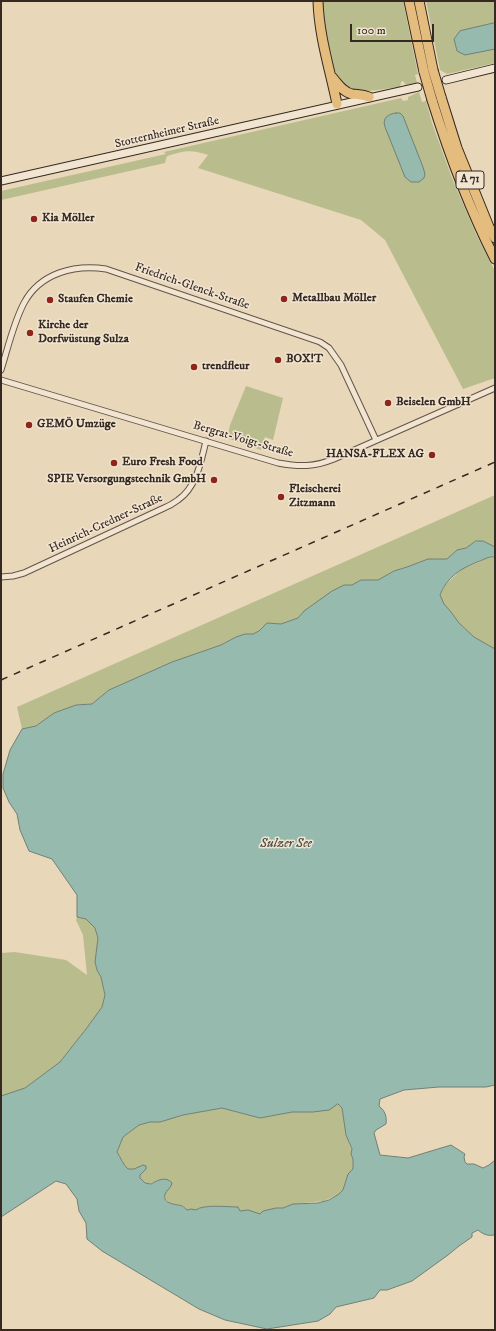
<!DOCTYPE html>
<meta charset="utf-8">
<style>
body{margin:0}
#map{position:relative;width:496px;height:1331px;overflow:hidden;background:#e9d7ba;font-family:"IM FELL DW Pica",serif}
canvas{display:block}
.frame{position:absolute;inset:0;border:2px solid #352921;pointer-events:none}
.scale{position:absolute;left:350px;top:24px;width:84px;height:18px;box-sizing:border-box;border:2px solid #352921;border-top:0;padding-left:5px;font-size:12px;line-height:14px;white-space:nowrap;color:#352921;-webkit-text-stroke:3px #f1e5d2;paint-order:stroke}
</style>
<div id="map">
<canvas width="496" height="1331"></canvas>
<div class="frame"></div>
<div class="scale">100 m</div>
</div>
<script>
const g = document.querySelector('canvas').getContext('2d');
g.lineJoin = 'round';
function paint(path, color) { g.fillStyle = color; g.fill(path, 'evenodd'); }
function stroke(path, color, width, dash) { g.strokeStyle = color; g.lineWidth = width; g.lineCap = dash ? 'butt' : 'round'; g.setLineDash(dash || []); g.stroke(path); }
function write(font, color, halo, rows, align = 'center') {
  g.font = font + ' "IM FELL DW Pica",serif'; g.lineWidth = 3; g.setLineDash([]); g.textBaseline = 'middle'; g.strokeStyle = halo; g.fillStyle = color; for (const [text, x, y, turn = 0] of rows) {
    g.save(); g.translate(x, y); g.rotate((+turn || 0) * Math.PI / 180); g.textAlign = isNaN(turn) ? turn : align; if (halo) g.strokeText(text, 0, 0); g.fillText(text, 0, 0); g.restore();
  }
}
paint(new Path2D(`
 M323 1H403L418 74 415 75 417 83 406 85 403 81 401 82 400 87C386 88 359 95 347 89 331 80 322 19 323 1Z
 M426 1H495V63L447 74 440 70Z
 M419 92 422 102 426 101 432 123 452 178 476 234 495 271V378L463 389 385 240 361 220 198 168 208 155C189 149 185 151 167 156L165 163 1 200V191L166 154 164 152 401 98 403 101 408 100V97Z
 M246 386 283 398 273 440 265 437 261 450 227 438 230 425Z
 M495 495V547L483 541H476L466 548 457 550 447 559H428L407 567 394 571 378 580H361L352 586 344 585 304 611 298 618 281 624 267 623 259 631 253 634H245L236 637 221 645 172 662 109 690 92 704 76 705 54 713 36 726 22 729 17 707Z
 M493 557H495V649L474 637 459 623 451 612 444 605 440 595 446 584 463 568 479 562 485 558Z
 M77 917 86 919 95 928 98 938 95 962 97 970 101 977 105 995 102 1007 86 1029 60 1062 25 1088 1 1096V953L15 952 66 960 87 975 83 935 76 920Z
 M338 1104 342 1108 346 1135 352 1151 351 1154 353 1159V1169L348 1174 343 1190 339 1194 324 1201 293 1204 283 1208 260 1214 248 1210 240 1211 222 1207 208 1206 196 1210H187L183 1206 171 1204 167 1201 165 1198V1194L158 1180C151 1184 147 1185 141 1180L140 1175 146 1169H128C123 1165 121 1158 117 1152L123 1137 139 1125 150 1122H160L183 1115 222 1108 260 1118 292 1112H313Z`), '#b9bd8d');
const water = new Path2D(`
 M495 23V49L465 55 457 51 454 39 460 31Z
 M396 113H400L403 116 423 167 425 174 424 178 419 182H411L405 177 385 127C382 118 388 114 396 113Z
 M476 541H483L495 547V557C488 556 484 560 477 562 460 569 447 577 440 595L444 604 451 612 459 623 474 637 495 649V1085L486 1087H439L404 1090 380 1099 379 1106C385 1111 387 1116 386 1124L376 1130 374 1133 380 1155 408 1158 451 1145 465 1154 464 1157 465 1162 467 1164H474L483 1168 489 1165 495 1160V1235C488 1236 484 1235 478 1230L472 1233V1237L459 1246 448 1255 412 1281 387 1290H380L374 1298 336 1307 330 1314 318 1321 267 1329 225 1320 199 1309 102 1251 87 1239 86 1223 79 1211 77 1199 66 1184 56 1181 1 1217V1096L25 1088 60 1062 86 1029 102 1007 105 995 101 977 97 970 95 962 98 938 95 928 86 919 77 917V895L52 859 29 851 20 830 17 814 9 802 3 788V774L10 750 22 729 36 726 54 713 76 705 92 704 109 690 172 662 221 645 236 637 245 634H253L259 631 267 623 281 624 298 618 304 611 332 591 344 585H352L361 580H378L394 571 407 567 428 559H447L457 550 466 548ZM338 1104 342 1108 346 1135 352 1149 351 1154 353 1159V1169L348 1174 343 1190 339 1194 329 1200 318 1203 293 1204 283 1208H276L263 1211 260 1214 248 1210 240 1211 238 1207C228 1207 203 1204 196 1210L191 1209 187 1210C186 1209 184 1207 182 1206 177 1204 162 1205 165 1194 167 1190 171 1188 172 1183 166 1176 158 1180 151 1184L145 1183 140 1178V1175L146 1169V1166L143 1165 134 1169H128C123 1165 121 1158 117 1152L123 1137 139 1125 150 1122H160L183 1115 222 1108 260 1118 292 1112H313L329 1110Z`);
paint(water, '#97baae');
stroke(water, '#708076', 1);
const street = new Path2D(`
 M1 370C8 348 13 324 24 303 40 273 75 264 106 269L320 342 329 348 341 365 376 440
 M1 380 278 463C300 467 314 467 334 459L495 388
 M1 577 13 576 24 573 164 508C169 506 174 503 178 500 197 487 201 461 206 441`);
const secondary = new Path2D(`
 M446 80 495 68
 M1 181 418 87`);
const highway = new Path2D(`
 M318 1C319 36 330 70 337 104
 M409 1 424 72
 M419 1 433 70
 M332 77C338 84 343 92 352 94 359 95 362 94 369 97
 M441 97 457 148 489 227 495 238
 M432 100C449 154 469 208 495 259`);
stroke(street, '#625447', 7);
stroke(secondary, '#352921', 9);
stroke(highway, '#352921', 11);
stroke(street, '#f1e5d2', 5);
stroke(secondary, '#f1e5d2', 7);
stroke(highway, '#e4bc7d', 9);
stroke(new Path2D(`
 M1 680 495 462`), '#352921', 1.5, [7, 7]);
const highwayBridge = new Path2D(`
 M433 70 441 97
 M424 72 432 100`);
stroke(highwayBridge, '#352921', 11, []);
stroke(highwayBridge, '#e4bc7d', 9);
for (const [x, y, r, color] of [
 [34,219,4,"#8f2418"],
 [284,299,4,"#8f2418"],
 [50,300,4,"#8f2418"],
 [30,333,4,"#8f2418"],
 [278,360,4,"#8f2418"],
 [194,367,4,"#8f2418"],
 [388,403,4,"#8f2418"],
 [29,425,4,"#8f2418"],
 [432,455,4,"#8f2418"],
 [114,463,4,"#8f2418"],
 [214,480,4,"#8f2418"],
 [281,497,4,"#8f2418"]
]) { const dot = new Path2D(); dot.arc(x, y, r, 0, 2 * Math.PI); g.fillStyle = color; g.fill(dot); stroke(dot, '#f1e5d2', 1.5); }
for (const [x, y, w] of [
 [470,180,28]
]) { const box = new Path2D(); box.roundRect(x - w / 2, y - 9, w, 18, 3); g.fillStyle = '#f1e5d2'; g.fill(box); stroke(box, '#352921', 1); }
write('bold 11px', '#352921', null, [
 ["A 71",470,180]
]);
write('12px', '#352921', '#f1e5d2', [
 ["Stotternheimer Straße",167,133,-13],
 ["Friedrich-Glenck-Straße",192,287,19],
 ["Bergrat-Voigt-Straße",243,440,16],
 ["Heinrich-Credner-Straße",106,524,-25]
]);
write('bold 12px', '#352921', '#f1e5d2', [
 ["Kia Möller",42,219],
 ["Metallbau Möller",292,299],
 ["Staufen Chemie",58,300],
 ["Kirche der",38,326],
 ["Dorfwüstung Sulza",38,340],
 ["BOX!T",286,360],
 ["trendfleur",202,367],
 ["Beiselen GmbH",396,403],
 ["GEMÖ Umzüge",37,425],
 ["HANSA-FLEX AG",424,455,"right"],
 ["Euro Fresh Food",122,463],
 ["SPIE Versorgungstechnik GmbH",206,480,"right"],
 ["Fleischerei",289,490],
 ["Zitzmann",289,504]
], 'left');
write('italic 13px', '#4e4d44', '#f1e5d2', [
 ["Sulzer See",286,844]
]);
</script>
